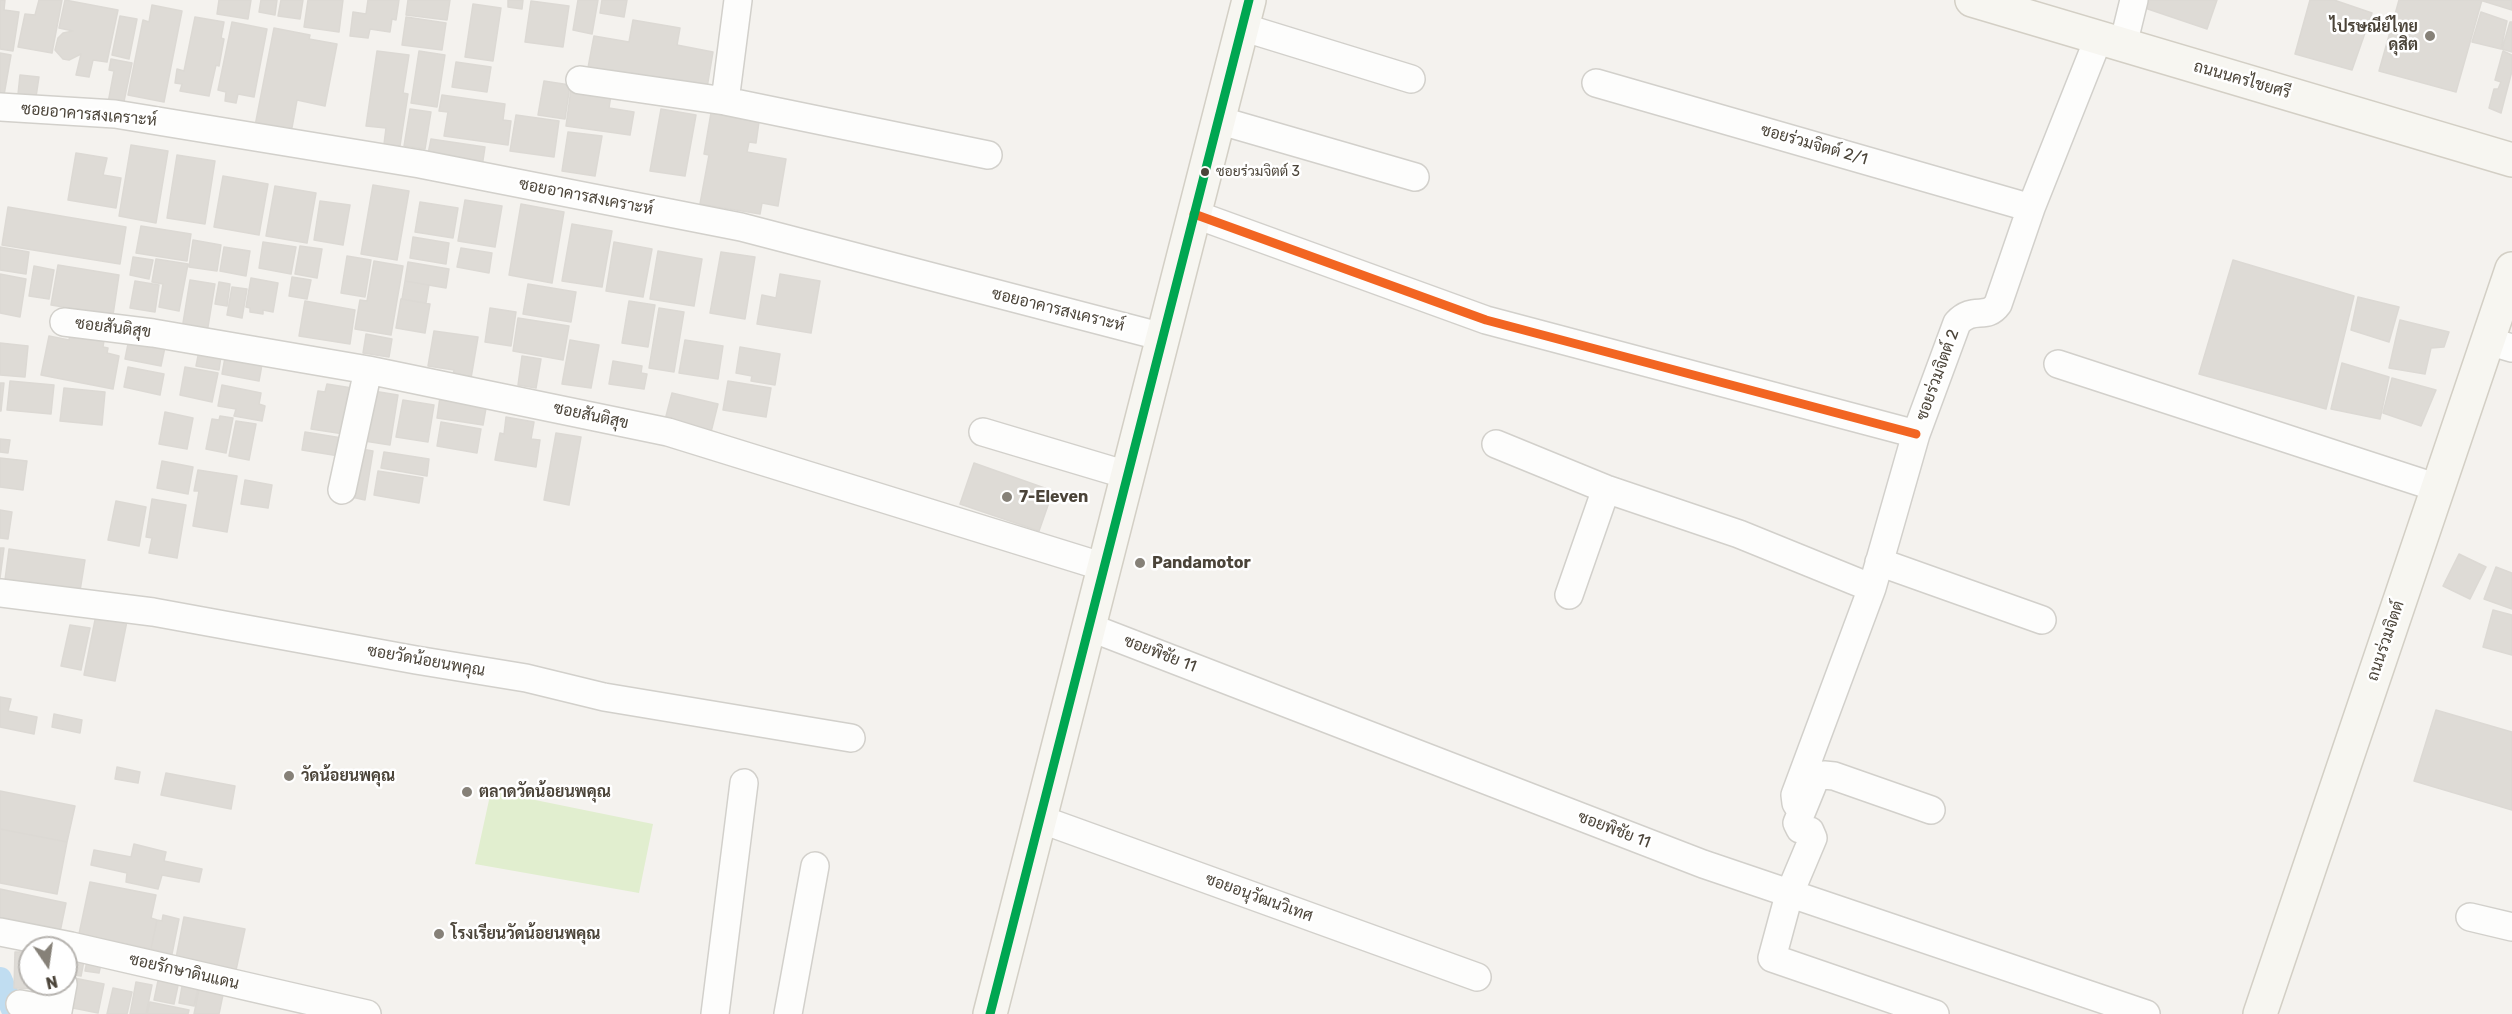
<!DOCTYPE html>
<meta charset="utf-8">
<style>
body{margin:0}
#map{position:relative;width:2512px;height:1014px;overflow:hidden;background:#f4f2ee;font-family:Rubik,sans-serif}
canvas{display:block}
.north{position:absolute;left:18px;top:936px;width:60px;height:60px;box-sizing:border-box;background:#fff;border:2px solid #b7b4b0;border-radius:50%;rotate:167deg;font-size:16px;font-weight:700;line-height:24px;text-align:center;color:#4b4439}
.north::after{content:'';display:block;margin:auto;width:21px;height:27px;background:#868178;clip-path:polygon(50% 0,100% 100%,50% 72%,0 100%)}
</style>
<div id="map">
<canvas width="2512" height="1014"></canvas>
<div class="north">N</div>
</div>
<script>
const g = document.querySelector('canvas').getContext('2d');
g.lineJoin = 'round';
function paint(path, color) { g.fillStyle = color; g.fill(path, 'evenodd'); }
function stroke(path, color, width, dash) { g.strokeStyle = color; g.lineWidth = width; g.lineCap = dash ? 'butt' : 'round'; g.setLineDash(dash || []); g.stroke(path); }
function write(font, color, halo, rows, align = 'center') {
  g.font = font + ' Rubik,Sarabun,sans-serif'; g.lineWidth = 5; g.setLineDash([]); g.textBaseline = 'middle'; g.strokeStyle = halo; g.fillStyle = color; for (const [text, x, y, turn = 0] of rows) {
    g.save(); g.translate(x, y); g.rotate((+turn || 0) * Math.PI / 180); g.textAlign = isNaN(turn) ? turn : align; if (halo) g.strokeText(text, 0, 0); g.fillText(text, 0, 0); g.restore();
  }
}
paint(new Path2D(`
 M491 791 653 824 639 893 475 864Z`), '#e1eecf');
stroke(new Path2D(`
 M0 979 15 1014`), '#c0ddf1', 24);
const building = new Path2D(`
 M0 0H5L4 10 19 12 13 51 0 49Z
 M39 0H62L52 53 18 47 25 14 35 15Z
 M65 0 118 10 107 62 93 60 89 77 76 75 81 54 69 60 63 59 55 50 58 38 63 33 73 31 59 28Z
 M219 0H251L248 19 217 14Z
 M261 0H277L275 15 259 12Z
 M281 0H303L300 19 278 16Z
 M308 0H343L339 32 304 27Z
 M368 0H399L396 20 392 19 390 32 370 29 368 38 350 36 353 12 366 14Z
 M408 0H450L447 20 406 15Z
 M508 0H523L522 9 508 7Z
 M578 0H598L592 34 573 30Z
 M602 0H627L624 17 600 13Z
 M2137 0H2217L2207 29 2136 5Z
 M2310 0H2334L2372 13 2352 70 2295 54Z
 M2399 0H2482L2456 92 2379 71Z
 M2484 0H2512V10L2483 1Z
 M531 1 569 6 563 47 525 42Z
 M473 4 501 8 493 61 465 57Z
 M152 5 182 11 164 102 128 95 143 20 149 22Z
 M2481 12 2507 21 2501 49 2472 42Z
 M120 16 137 19 129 59 112 55Z
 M195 17 224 22 221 38 224 39 219 66 216 65 209 96 180 91 182 84 175 83 177 69 184 71Z
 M406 17 446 23 442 50 402 45Z
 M633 20 680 28 677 45 713 52 707 88 587 73 594 36 629 42Z
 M232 22 267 29 254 97 238 94 236 103 225 101 226 92 218 90Z
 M2510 22H2512V52L2502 49Z
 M274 28 310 35 309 39 337 44 325 106 297 100 291 133 255 126Z
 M377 51 409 55 403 93 408 94 400 146 384 144 386 128 366 126Z
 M419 51 445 55 437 107 411 103Z
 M2503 51 2512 55V71L2501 113 2489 108 2494 89H2498L2501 82 2495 80Z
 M0 53 11 55 4 95 0 94Z
 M111 59 132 63 123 106 108 103 114 71 109 70Z
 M456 62 491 67 487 92 452 87Z
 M20 75 39 77 36 97 18 94Z
 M544 81 570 85 565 119 538 115Z
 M571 89 611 95 609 108 634 112 630 135 566 126Z
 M442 95 505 104 503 120 511 121 508 145 444 136 448 112 439 111Z
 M410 109 431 112 425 149 404 146Z
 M661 109 696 115 685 176 650 171Z
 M711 113 759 122 756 143 749 142 747 152 786 159 778 206 762 203 760 214 700 204 709 155 704 154Z
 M516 115 559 121 554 157 510 151Z
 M568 132 602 136 595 176 562 171Z
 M431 139 485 147 482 167 427 159Z
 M131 145 168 151 156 223 119 216Z
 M76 153 107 158 103 175 121 178 116 208 68 200Z
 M177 155 215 161 205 224 167 218Z
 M223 176 268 184 259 235 214 227Z
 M373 185 409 191 397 260 361 254Z
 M275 186 316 193 307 243 266 236Z
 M465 200 502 206 495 247 458 241Z
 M320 201 350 205 343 245 314 240Z
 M420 202 458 208 453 238 415 232Z
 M521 204 564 212 552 283 509 275Z
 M8 207 126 227 120 264 2 245Z
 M572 224 612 231 602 287 562 281Z
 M141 226 191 234 187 261 136 253Z
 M413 237 449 243 446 264 410 258Z
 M193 240 221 245 217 271 189 267Z
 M263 242 296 247 291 274 259 268Z
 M614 242 652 249 643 297 606 291Z
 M300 246 322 249 317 278 295 274Z
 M0 247 29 252 26 274 0 270Z
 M224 247 250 251 246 276 220 271Z
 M461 248 492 253 489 273 457 267Z
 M658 251 702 259 694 306 650 299Z
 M721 252 755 257 745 319 710 313Z
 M347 256 371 260 365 297 341 293Z
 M133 257 153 260 149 279 130 275Z
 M156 259 188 264 179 311 159 307 163 284 152 282Z
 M2233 260 2354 296 2326 409 2199 374Z
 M374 261 403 266 391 335 355 329 360 300 367 301Z
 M408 262 449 269 446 288 405 281Z
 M58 265 119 275 113 315 51 305Z
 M34 266 54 270 49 299 29 296Z
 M0 274 26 279 20 317 0 313Z
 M780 274 820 281 811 333 757 324 762 295 776 298Z
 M292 277 311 280 307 299 289 296Z
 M251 278 278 283 273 312 263 310V314L250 312V308L246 307Z
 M190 280 215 284 207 333 182 329Z
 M135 281 159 285 155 312 130 308Z
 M405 281 429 285 426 303 402 299Z
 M219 282 230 284 227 306 215 304Z
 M528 284 576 292 571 322 523 314Z
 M232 287 247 289 242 318 227 315Z
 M2358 297 2399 307 2389 342 2351 330Z
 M401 299 430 304 425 333 396 328Z
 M305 301 355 310 350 344 299 336Z
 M629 301 655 305 648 347 622 343Z
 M490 308 516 312 511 346 485 342Z
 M659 308 684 312 674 372 649 368Z
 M518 318 569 326 563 360 513 351Z
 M2400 320 2449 332 2444 347 2431 348 2425 374 2389 368Z
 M71 327 105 334 103 347 108 348 107 353 119 356 113 389 41 375 49 336 69 340Z
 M434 331 478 337 471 378 453 375 454 370 428 366Z
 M366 334 392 339 389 357 363 353Z
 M129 339 165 347 161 366 125 359Z
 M570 340 599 345 591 388 562 384Z
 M685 340 723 346 718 379 679 373Z
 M0 343 28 346 25 377 0 375Z
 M200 346 222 350 219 370 196 366Z
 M740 347 780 354 775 385 751 381 752 376 736 373Z
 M226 352 263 359 259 381 222 374Z
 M522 356 541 359 536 388 518 385Z
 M613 361 642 366 641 373 647 374 644 389 609 384Z
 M2342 363 2389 377 2380 419 2331 409Z
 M128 367 164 374 160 395 124 387Z
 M185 367 218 373 212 402 180 395Z
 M2392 378 2436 390 2421 426 2383 413Z
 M10 381 54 385 51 414 7 410Z
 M728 381 771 388 766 417 723 410Z
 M0 383H4L1 411H0Z
 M327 384 352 388 344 434 311 429 318 391 325 392Z
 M222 385 261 393 259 404 265 406 262 421 234 416 236 409 218 406Z
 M64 388 105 392 102 425 60 421Z
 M367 390 398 395 390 445 358 440Z
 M441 390 488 397 483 425 437 418Z
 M672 393 718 404 711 432 665 420Z
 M403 400 434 405 428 442 396 437Z
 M165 412 193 418 187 449 159 444Z
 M220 416 233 418 226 453 206 449 212 419 219 420Z
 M506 417 534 422 531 439 540 440 536 467 495 460 500 433 504 434Z
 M236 421 256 424 249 460 229 456Z
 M441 422 481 429 477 453 437 446Z
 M305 432 342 438 339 456 302 450Z
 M556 433 581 437 569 505 544 500Z
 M0 439 10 440 8 453 0 452Z
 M355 448 373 451 365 500 347 496Z
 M384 452 429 459 427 476 381 468Z
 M0 458 27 461 23 490 0 487Z
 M162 461 193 467 188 494 157 488Z
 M974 463 1053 491 1039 531 960 504Z
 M198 470 237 476 227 532 193 526 199 491H194Z
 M378 471 423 478 419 503 374 495Z
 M245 480 272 485 268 508 241 504Z
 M152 499 186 505 177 558 149 553 152 538 146 537Z
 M116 501 146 507 139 546 108 540Z
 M0 510 12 512 8 539 0 538Z
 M0 548H4L0 578Z
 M9 549 85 560 80 591 5 580Z
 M2459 554 2486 567 2470 599 2443 586Z
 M2496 567 2512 573V609L2484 599Z
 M2493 610 2512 615V655L2483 647Z
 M96 615 127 621 115 681 84 675Z
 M70 625 90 628 81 670 61 666Z
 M0 697 11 699 8 711 37 717 34 734 0 727Z
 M2436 710 2512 732V810L2414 781Z
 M54 714 82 720 80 733 52 727Z
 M117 767 140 772 138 783 115 779Z
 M166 773 235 786 231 809 161 795Z
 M0 791 75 806 67 842 0 829Z
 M0 829 67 842 57 894 0 883Z
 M134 844 166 852 164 861 202 869 199 882 162 875 158 889 126 882 127 873 91 865 94 850 131 857Z
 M90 882 156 895 151 918 157 920 151 949 79 934Z
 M0 889 66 903 60 932 0 920Z
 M163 915 179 919 172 954 151 949 157 920 162 921Z
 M184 917 245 929 236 970 176 958Z
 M20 945 30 948V984H47V989L14 988 15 952H20Z
 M71 958 84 961 81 976 68 974Z
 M87 961 101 964 99 973 85 971Z
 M159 976 179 981 174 1004 154 1000Z
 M69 977 104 984 98 1013 63 1006Z
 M183 981 199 984 194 1006 179 1003Z
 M136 982 152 985 146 1014H130Z
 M200 985 224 990 219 1014H194Z
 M113 988 132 992 127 1014H107Z
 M150 1002 189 1010 188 1014H147Z`);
paint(building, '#dedbd6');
stroke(building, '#dcd9d4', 1.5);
const street = new Path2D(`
 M1242 27 1411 79
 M2123 45 2134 0
 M580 80 725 101 988 155
 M1596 83 2031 208
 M725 101 738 0
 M0 107 115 114 420 164 741 227 1163 337
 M1218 120 1415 177
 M1194 214 1486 320 1916 434
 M64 322 153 333 368 370 668 432 1104 567
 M2488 341 2512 348
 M2058 364 2438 488
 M983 432 1127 475
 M1496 444 1606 489 1739 534 1872 588
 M342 490 368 370
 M1879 562 2042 620
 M0 593 153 612 416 660 526 678 604 697 851 738
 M1569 595 1606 489
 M1089 627 1703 864 2146 1014
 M1931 810 1834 776 1824 775 1815 779 1797 823 1800 829 1810 831 1813 838 1789 895 1772 958 1935 1014
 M1801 811 1796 803 1795 795 1872 588 1916 434 1957 323C1974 305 1986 321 1998 304L2031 208 2099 37
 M1040 819 1477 977
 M2470 917 2512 927
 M0 932 71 946 367 1014
 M20 1004 58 1011 63 984
 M715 1014 744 783
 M788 1014 815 866`);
const secondary = new Path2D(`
 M1972 0 2512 160
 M990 1014 1249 0
 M2260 1014 2512 269`);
stroke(street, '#d2d0cb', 30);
stroke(secondary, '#d3cfc5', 36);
stroke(street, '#fdfdfc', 27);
stroke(secondary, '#f7f6f1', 33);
stroke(new Path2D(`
 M1194 214 1486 320 1916 434`), '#f26522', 9);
stroke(new Path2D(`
 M990 1014 1249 0`), '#00a651', 9);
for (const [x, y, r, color] of [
 [2430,36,6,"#868178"],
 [1205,172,5,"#4b4439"],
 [1007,497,6,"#868178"],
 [1140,563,6,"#868178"],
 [289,776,6,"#868178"],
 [467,792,6,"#868178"],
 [439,934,6,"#868178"]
]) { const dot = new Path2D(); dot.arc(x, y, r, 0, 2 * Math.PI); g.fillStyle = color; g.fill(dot); stroke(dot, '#fff', 2); }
write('14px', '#4b4439', '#fff', [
 ["ซอยร่วมจิตต์ 3",1216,172]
], 'left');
write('bold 16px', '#4b4439', '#fff', [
 ["ไปรษณีย์ไทย",2418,27,"right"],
 ["ดุสิต",2418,45,"right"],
 ["7-Eleven",1019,497],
 ["Pandamotor",1152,563],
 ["วัดน้อยนพคุณ",301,776],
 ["ตลาดวัดน้อยนพคุณ",479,792],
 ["โรงเรียนวัดน้อยนพคุณ",451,934]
], 'left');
write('16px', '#4b4439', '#fff', [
 ["ถนนนครไชยศรี",2242,80,16],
 ["ซอยอาคารสงเคราะห์",89,115,5],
 ["ซอยร่วมจิตต์ 2/1",1814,145,16],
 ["ซอยอาคารสงเคราะห์",586,197,11],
 ["ซอยอาคารสงเคราะห์",1058,310,14],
 ["ซอยสันติสุข",113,328,7],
 ["ซอยร่วมจิตต์ 2",1938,375,-70],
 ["ซอยสันติสุข",591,416,12],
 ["ถนนร่วมจิตต์",2386,641,-71],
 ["ซอยพิชัย 11",1160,654,21],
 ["ซอยวัดน้อยนพคุณ",426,661,10],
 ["ซอยพิชัย 11",1614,830,21],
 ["ซอยอนุวัฒนวิเทศ",1259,898,20],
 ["ซอยรักษาดินแดน",184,972,13]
]);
</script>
